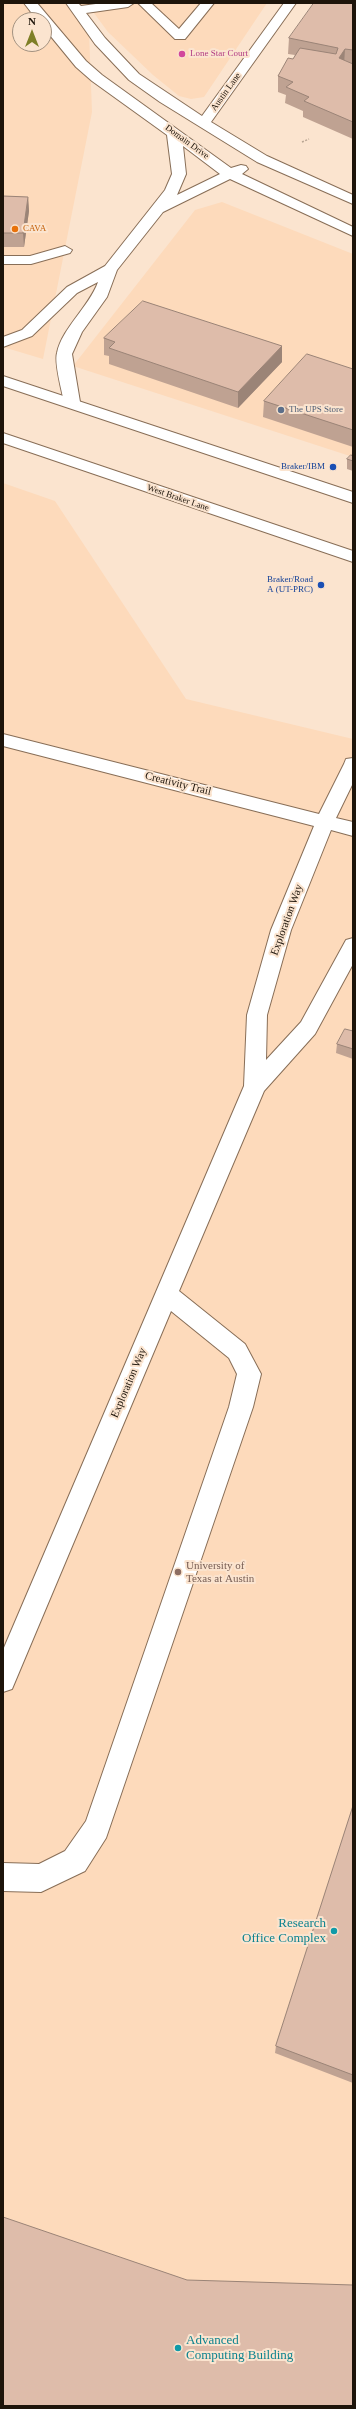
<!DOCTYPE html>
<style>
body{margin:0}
#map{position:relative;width:356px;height:2409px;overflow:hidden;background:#fbe4cf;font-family:Georgia,serif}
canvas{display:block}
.frame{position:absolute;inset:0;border:4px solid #1d140a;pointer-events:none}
.north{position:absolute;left:12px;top:12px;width:40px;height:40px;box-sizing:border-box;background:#fbe4cf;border:1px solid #a29180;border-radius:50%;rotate:0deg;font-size:11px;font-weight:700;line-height:16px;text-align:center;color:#1d140a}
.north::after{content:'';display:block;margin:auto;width:14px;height:18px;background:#7e7f27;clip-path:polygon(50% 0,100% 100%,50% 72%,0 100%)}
</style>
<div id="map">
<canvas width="356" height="2409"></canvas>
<div class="frame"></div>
<div class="north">N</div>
</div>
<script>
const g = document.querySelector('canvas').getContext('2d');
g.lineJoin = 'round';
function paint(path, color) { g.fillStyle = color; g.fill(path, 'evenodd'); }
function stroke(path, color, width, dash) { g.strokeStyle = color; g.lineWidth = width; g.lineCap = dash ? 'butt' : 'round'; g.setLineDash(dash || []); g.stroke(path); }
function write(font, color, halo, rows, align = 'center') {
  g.font = font + ' Georgia,serif'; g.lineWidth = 4; g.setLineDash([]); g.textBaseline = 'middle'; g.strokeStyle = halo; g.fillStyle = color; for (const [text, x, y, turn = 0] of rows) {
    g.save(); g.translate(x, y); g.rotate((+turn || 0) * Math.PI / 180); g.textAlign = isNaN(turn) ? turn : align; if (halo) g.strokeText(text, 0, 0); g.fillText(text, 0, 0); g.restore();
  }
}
paint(new Path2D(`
 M3 3H267L204 97 191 99 179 96 153 75 108 32 88 5 92 112 43 359 3 347ZM20 20H44V44H20Z
 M222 202 353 254V457L73 366 195 210Z
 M3 483 55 501 186 699 353 739V2406H3Z`), '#fddabb');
const minor = new Path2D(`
 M24 3H37L86 61 102 75 231 168 241 165 246 166 248 169 242 174 353 227V236L230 179 163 212 117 270 107 297 82 332 72 354 80 402 72 407 64 402C62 391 54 363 57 353 62 328 89 307 98 282L77 293 32 336 3 347V337L22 330 67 287 105 266 165 190 172 174 167 135 92 81 76 67 44 28V20H37ZM183 146 220 174 177 195 186 174Z
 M66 3H78L81 6 103 3H134L128 7 86 13 105 38 139 74 202 116 284 3H296L211 122 267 156 353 195V204L257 162 160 102 129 80 95 44Z
 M138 3H151L179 29 201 3H214L185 39H175Z
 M65 246 72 250 70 253 31 264H3V256H30Z
 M3 734 319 814 344 764 346 759 353 758V783L336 818 353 822V836L331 830 291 930 267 1015 266 1060 301 1022 346 940 353 938V964L315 1034 264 1091 179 1291 245 1344 261 1374 253 1407 106 1838 85 1871 41 1892 3 1891V1863L39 1864 65 1851 86 1821 229 1407 237 1374 229 1358 171 1311 12 1689 3 1692V1650L244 1086 247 1015 271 930 314 826 3 746Z`);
const major = new Path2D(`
 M3 376 353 492V503L3 386Z
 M3 433 353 551V562L3 443Z`);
stroke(minor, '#886e57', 2);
stroke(major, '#886e57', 2);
stroke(new Path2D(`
 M302 142 309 139`), '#b8a593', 1.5, [2, 1.5]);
paint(minor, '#fff');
paint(major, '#fff');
paint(new Path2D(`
 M353 3V139L303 117V111L285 103 286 95 278 92V76L293 59 295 55 288 54 289 38Z
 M3 196 28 197 29 211 24 247H3Z
 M104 338 282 346V362L238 408 109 364V356L104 355Z
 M353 369V447L263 417 264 401Z
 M353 456V471L347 469V459Z
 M353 1031V1059L336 1053 337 1044Z
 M353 1806V2083L275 2053 276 2046Z`), '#bfa292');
paint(new Path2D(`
 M345 49 344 65 339 58Z
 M28 197 29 211 24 247 23 233Z
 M282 346V362L238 408V392Z`), '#9b8477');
const building = new Path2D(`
 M314 3H353V50L345 49 339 58 353 64V122L304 101 309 97 286 87 293 82 278 76 288 58 293 59 300 48 336 54 338 48 289 38Z
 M3 196 28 197 23 233H3Z
 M143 301 282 346 238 392 109 348 115 342 104 338Z
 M307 354 353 369V430L264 401Z
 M351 455 353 456V461L347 459Z
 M345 1029 353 1031V1049L337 1044Z
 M353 1806V2075L276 2046Z
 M3 2217 187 2280 353 2285V2406H3Z`);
paint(building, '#debcaa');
stroke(building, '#9b8477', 1);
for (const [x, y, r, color] of [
 [182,54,4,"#d1479c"],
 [15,229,4,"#e8710a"],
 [281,410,4,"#5c6f8a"],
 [333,467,4,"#1a4fb4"],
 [321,585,4,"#1a4fb4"],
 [178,1572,4,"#8d6e63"],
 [334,1931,4,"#0f9aa8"],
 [178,2348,4,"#0f9aa8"]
]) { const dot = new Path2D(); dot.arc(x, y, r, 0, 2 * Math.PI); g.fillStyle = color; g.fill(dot); stroke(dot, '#fbe4cf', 1.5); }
write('9px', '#b23c85', '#fbe4cf', [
 ["Lone Star Court",190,54]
], 'left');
write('9px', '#1d140a', '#fbe4cf', [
 ["Austin Lane",226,92,-54],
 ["Domain Drive",187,142,36],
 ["West Braker Lane",178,498,19]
]);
write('9px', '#c56008', '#fbe4cf', [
 ["CAVA",23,229]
], 'left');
write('9px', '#4e5e75', '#fbe4cf', [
 ["The UPS Store",289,410]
], 'left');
write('9px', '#164399', '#fbe4cf', [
 ["Braker/IBM",325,467],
 ["Braker/Road",313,580],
 ["A (UT-PRC)",313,590]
], 'right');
write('11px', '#1d140a', '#fbe4cf', [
 ["Creativity Trail",178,784,14],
 ["Exploration Way",287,920,-70],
 ["Exploration Way",129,1383,-67]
]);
write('11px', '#785e54', '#fbe4cf', [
 ["University of",186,1566],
 ["Texas at Austin",186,1579]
], 'left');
write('13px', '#0d838f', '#fbe4cf', [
 ["Research",326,1924],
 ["Office Complex",326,1939],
 ["Advanced",186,2341,"left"],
 ["Computing Building",186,2356,"left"]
], 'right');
</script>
